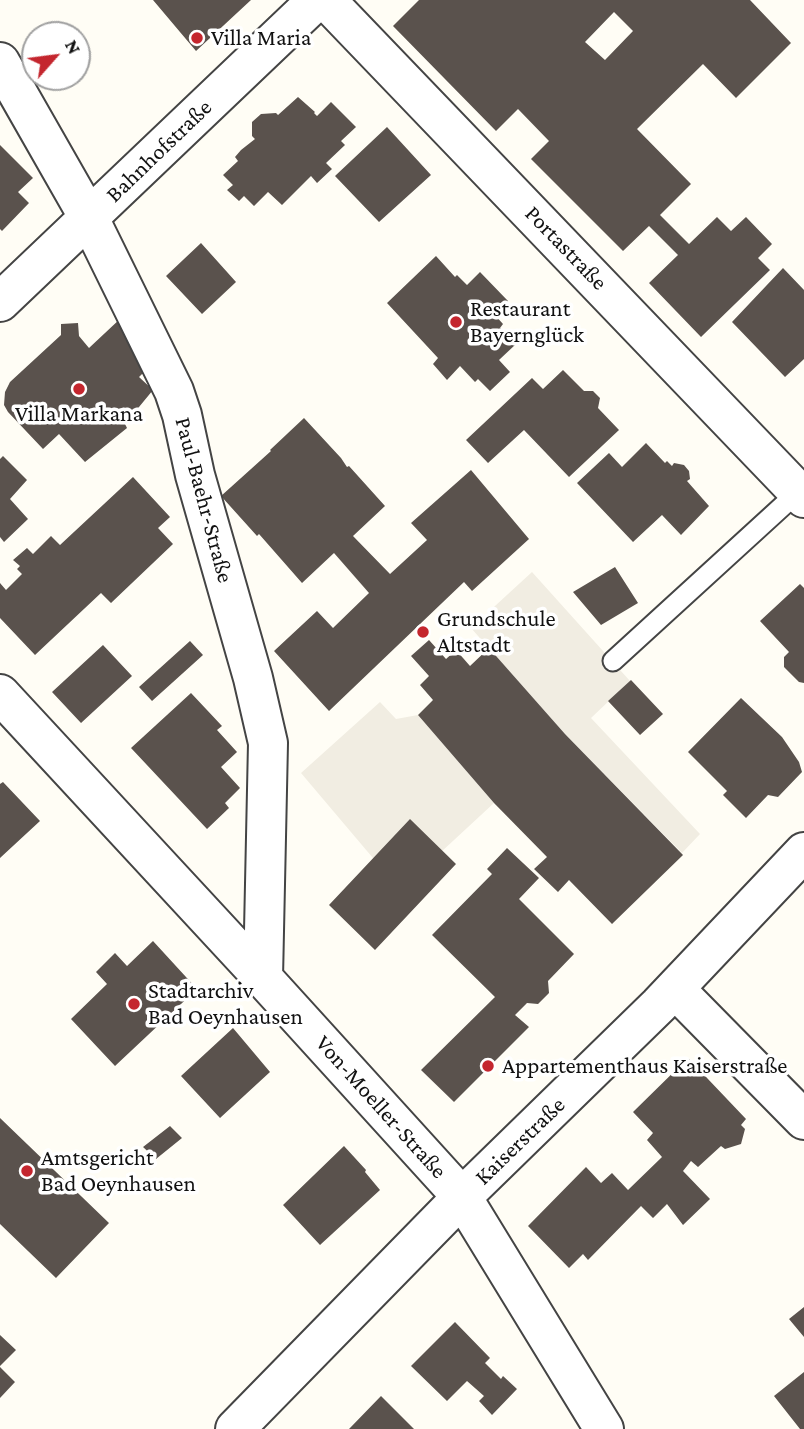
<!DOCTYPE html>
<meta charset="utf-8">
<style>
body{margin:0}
#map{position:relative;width:804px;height:1429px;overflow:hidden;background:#fffdf5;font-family:"Crimson Pro",serif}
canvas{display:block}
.north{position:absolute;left:21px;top:21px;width:70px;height:70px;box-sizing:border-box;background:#fff;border:2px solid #a0a0a0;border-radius:50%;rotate:62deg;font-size:19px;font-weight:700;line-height:28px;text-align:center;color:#111}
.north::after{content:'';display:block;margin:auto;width:24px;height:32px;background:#c4262e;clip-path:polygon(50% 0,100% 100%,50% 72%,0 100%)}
</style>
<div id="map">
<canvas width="804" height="1429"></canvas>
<div class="north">N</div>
</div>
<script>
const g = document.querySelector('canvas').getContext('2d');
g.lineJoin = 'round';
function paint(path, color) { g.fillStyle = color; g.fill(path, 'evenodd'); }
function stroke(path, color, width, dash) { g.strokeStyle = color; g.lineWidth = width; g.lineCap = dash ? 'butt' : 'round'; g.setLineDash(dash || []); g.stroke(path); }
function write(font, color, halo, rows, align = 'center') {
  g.font = font + ' "Crimson Pro",serif'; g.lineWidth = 7; g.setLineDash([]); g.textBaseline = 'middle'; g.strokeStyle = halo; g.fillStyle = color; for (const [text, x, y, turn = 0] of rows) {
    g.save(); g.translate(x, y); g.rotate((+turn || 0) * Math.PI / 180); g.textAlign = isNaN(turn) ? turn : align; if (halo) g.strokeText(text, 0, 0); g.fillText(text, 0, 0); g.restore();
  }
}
paint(new Path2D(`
 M532 572 630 681 591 718 700 834 682 853 565 734 471 628Z
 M380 702 396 719 418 715 494 803 400 890 301 773Z`), '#f1ede2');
paint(new Path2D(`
 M153 0H251L196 51Z
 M419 0H750L791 43 736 98 703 64 637 129 691 184 660 215 689 244 717 217 731 231 746 217 772 244 758 258 770 270 701 337 649 283 678 255 649 226 623 251 531 159 549 141 518 109 496 131 393 26ZM614 12 633 31 605 60 585 42Z
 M298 97 315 112 314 113 317 116 331 102 356 127 341 141 345 145 326 163 332 169 317 183 311 176 282 205 268 192 254 206 244 196 239 201 227 190 233 185 223 175 238 161 235 157 241 150 255 139 252 136V122L261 114 276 113 278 115Z
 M387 127 431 175 379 222 335 176Z
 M0 145 33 178 18 192 29 203 2 231 0 229Z
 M201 243 236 282 202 314 166 276Z
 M436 256 455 277 457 275 467 285 480 272 508 301 494 314 503 324 500 328 516 344 499 360 510 372 490 391 478 379 475 382 460 366 447 380 433 364 438 358 387 303Z
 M783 268 804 290V359L785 377 732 322Z
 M121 318 144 372 139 377 153 390 125 424 127 428 85 462 59 434 43 449 8 412 4 405 5 392 10 382 61 335V324L78 323 79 336 89 348Z
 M563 370 584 391H593L600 398 598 408 619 430 569 477 524 430 488 463 466 440 532 378 543 389Z
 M304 418 341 458 347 467 349 466 385 506 353 536 390 574 427 540 411 523 471 470 529 539 472 591 464 582 329 711 274 651 317 611 333 628 369 593 334 553 302 583 259 534 257 536 221 496 271 451 270 450Z
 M646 443 665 463 667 461 672 466 674 463 684 465 689 471 690 479 687 481 709 506 681 535 662 515 633 542 577 483 609 453 622 467Z
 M3 456 27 480 10 499 28 519 4 542 0 537V459Z
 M133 477 170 517 158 528 173 544 111 603 101 593 35 655 0 618V583L6 590 22 574 17 569 20 566 13 560 27 548 33 554 51 536 60 545Z
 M615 567 638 603 601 625 573 592Z
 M800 584 804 588V683L799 682 784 667V657L789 652 760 621Z
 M429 640 446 659 456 650 470 666 489 648 565 734 683 855 612 924 569 880 558 892 534 869 547 857 494 803 418 715 433 700 420 685 429 676 411 656Z
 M190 641 203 655 152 701 139 687Z
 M103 645 132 676 81 723 52 692Z
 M631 680 663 714 640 735 608 701Z
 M191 693 222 726 217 730 237 752 221 767 240 788 225 803 229 808 207 829 131 748Z
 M741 698 782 737 799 762 802 772 778 797 768 795 746 818 723 795 727 791 688 752Z
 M3 782 40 821 0 858V784Z
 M410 819 456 864 375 950 329 905Z
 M507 848 539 878 519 899 574 954 548 981 549 993 538 1004 527 1003 515 1015 529 1027 454 1102 421 1070 495 997 432 935 492 874 487 869Z
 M153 941 197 989 115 1066 71 1019 107 984 96 972 115 953 127 966Z
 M233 1028 270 1072 220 1118 181 1076Z
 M688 1058 746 1119 741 1125 745 1129 741 1144 725 1149 721 1146 698 1167 691 1161 683 1171 710 1199 683 1225 667 1204 653 1218 641 1206 588 1260 583 1254 569 1268 528 1226 586 1167 601 1183 612 1173 628 1190 662 1157 647 1140 653 1133 633 1112Z
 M0 1118 109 1223 56 1278 0 1224Z
 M170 1126 182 1138 156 1159 143 1147Z
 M344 1146 366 1170 365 1172 380 1190 320 1245 283 1205Z
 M804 1307V1337L789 1319Z
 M455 1322 490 1358 485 1363 501 1379 503 1376 517 1389 492 1415 479 1401 484 1396 467 1381 447 1401 411 1366Z
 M0 1335 16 1350 0 1366Z
 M0 1367 15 1382 0 1398Z
 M804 1372V1429H800L774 1396Z
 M381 1396 414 1429H349Z`), '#5a524d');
const service = new Path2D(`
 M613 661 798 492`);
const minor = new Path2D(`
 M326 0 804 498
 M0 62 89 218 174 391 182 415 195 475 253 678 268 743 263 978
 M0 302 317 0
 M0 694 263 978 462 1197 604 1429
 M675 989 804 1120
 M235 1429 462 1197 659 1005 804 852`);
stroke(service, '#444', 23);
stroke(minor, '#444', 42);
stroke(service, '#fff', 19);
stroke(minor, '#fff', 38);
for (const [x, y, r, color] of [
 [197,38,7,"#c4262e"],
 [456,322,7,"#c4262e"],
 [79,389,7,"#c4262e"],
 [423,632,7,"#c4262e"],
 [134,1004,7,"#c4262e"],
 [488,1066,7,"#c4262e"],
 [27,1171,7,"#c4262e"]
]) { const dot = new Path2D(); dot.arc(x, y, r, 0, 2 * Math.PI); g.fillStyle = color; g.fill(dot); stroke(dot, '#fff', 2.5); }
write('23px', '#111', '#fff', [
 ["Villa Maria",211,38],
 ["Restaurant",470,309],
 ["Bayernglück",470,335],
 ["Villa Markana",79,414,"center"],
 ["Grundschule",437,619],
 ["Altstadt",437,645],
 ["Stadtarchiv",148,991],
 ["Bad Oeynhausen",148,1017],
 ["Appartementhaus Kaiserstraße",502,1066],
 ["Amtsgericht",41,1158],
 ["Bad Oeynhausen",41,1184]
], 'left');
write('23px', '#111', '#fff', [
 ["Bahnhofstraße",159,151,-44],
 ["Portastraße",566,248,46],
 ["Paul-Baehr-Straße",204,500,75],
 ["Von-Moeller-Straße",381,1107,48],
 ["Kaiserstraße",520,1141,-44]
]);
</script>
